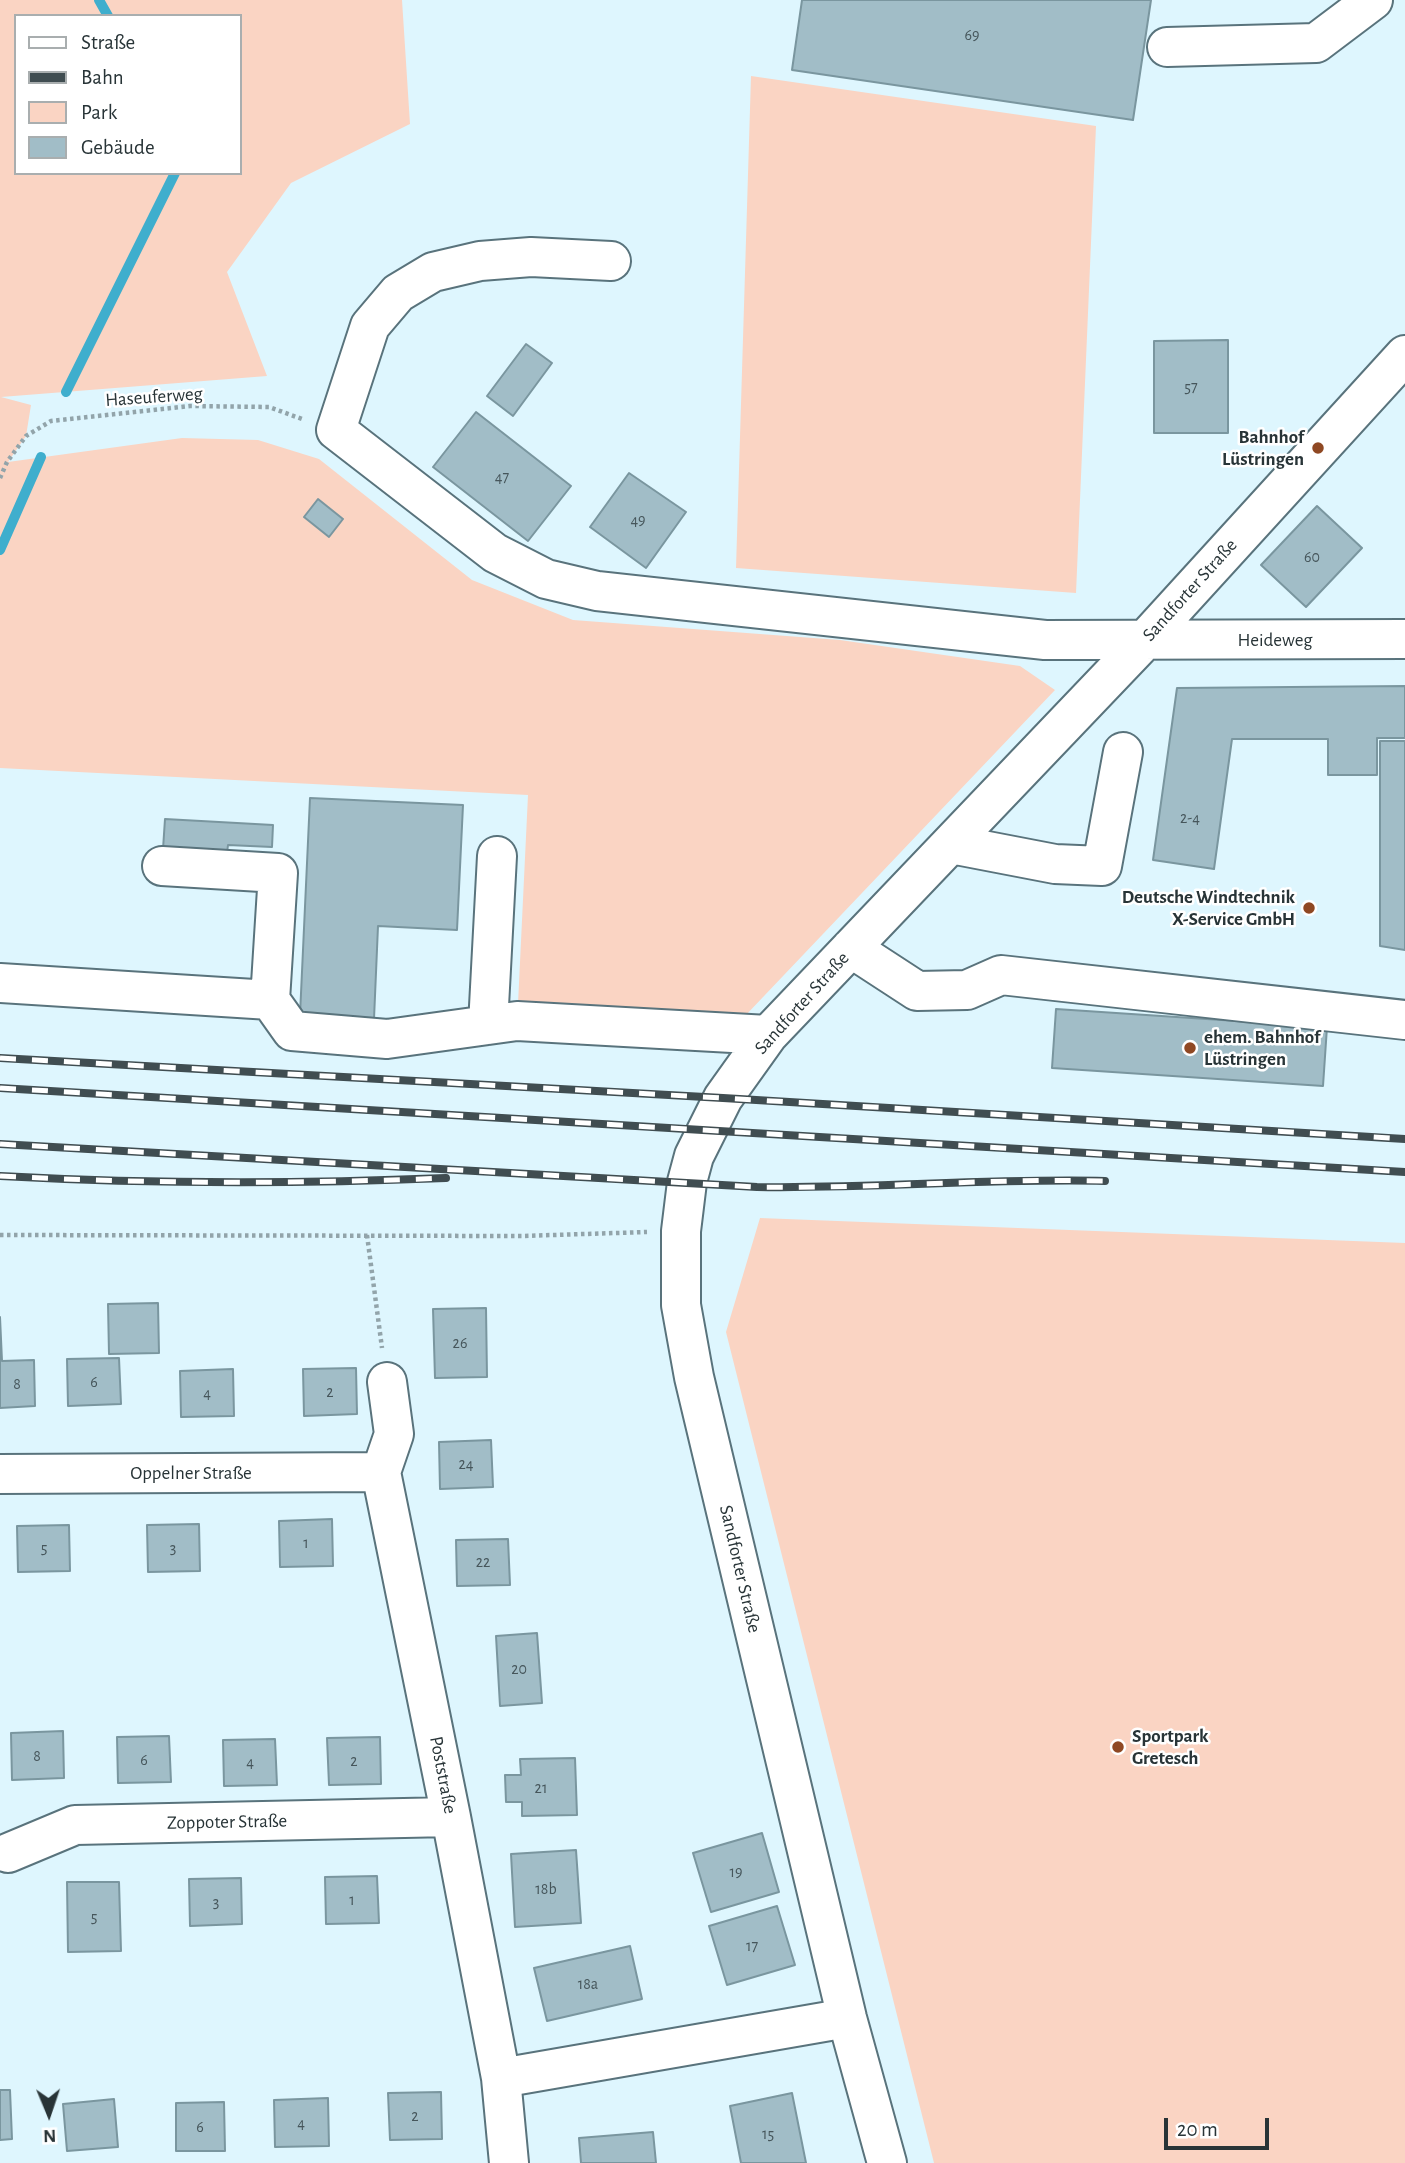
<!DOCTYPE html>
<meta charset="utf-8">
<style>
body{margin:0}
#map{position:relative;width:1405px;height:2163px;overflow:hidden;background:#def6fe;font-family:"Alegreya Sans",sans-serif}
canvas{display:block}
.legend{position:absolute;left:14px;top:14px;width:228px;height:161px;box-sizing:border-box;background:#fff;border:2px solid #a9aeaf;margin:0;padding:9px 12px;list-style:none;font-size:21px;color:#283437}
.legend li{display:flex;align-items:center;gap:14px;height:35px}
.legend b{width:35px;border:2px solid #a9aeaf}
.north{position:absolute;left:14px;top:2079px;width:70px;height:70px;-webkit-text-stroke:5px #fff;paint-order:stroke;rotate:178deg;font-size:19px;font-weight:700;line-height:28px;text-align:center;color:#283437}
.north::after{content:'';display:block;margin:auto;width:24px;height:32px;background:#283437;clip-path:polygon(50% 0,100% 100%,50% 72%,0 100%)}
.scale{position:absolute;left:1164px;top:2118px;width:105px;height:32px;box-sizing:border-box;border:4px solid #283437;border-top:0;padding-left:9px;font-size:21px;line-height:24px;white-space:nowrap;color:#283437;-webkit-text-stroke:5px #fff;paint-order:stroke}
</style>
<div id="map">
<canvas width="1405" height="2163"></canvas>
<ul class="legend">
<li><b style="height:9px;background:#fff"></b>Straße</li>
<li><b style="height:9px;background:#404d51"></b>Bahn</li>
<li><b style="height:19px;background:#fad4c3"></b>Park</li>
<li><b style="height:19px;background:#a1bdc7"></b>Gebäude</li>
</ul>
<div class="north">N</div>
<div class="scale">20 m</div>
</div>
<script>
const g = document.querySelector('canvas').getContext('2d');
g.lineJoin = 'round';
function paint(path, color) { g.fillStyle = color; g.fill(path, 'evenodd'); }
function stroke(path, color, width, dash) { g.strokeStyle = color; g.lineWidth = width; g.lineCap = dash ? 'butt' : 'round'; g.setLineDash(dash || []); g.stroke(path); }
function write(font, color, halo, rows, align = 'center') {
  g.font = font + ' "Alegreya Sans",sans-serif'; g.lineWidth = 5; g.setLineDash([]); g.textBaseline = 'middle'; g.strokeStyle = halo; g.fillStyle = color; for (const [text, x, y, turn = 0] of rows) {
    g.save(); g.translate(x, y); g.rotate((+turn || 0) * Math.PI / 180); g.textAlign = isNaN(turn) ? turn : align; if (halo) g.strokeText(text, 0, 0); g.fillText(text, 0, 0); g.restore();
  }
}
paint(new Path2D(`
 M0 0H402L410 124 291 183 227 272 267 376 1 397 31 405 26 436 8 462 182 438 258 440 319 459 472 580 573 620 840 640 1020 666 1055 690 745 1016 518 1004 528 795 0 768ZM16 16H240V173H16Z
 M751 76 1096 126 1076 593 736 568Z
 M760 1218 1405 1243V2163H934L726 1332Z`), '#fad4c3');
stroke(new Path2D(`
 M99 0 108 16
 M66 392 175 173
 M0 550 41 457`), '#3faecd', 10);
const building = new Path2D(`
 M802 0H1151L1133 120 792 70Z
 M1228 340V433H1154V341Z
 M526 344 552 363 513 416 487 396Z
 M476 412 571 486 528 541 433 467Z
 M629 473 686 512 646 568 590 527Z
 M318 499 343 519 329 537 304 517Z
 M1317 506 1362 548 1306 607 1261 565Z
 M1405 686V738H1377V775H1328V739H1232L1214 869 1153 860 1177 688Z
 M1380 741H1405V950L1380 946Z
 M310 798 463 805 457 930 378 926 374 1019 300 1015Z
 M165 819 273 825 272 847 228 845 227 853 163 849Z
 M1056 1009 1327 1027 1323 1086 1052 1068Z
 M158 1303 159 1353 109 1354 108 1304Z
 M486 1308 487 1377 435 1378 433 1309Z
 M0 1317 2 1361 34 1360 35 1406 0 1408Z
 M119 1358 121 1404 68 1406 67 1359Z
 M356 1368 357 1414 304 1416 303 1369Z
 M233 1369 234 1416 181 1417 180 1371Z
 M491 1440 493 1487 440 1489 439 1442Z
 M332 1519 333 1566 280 1567 279 1521Z
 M199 1524 200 1571 148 1572 147 1525Z
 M69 1525 70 1571 18 1572 17 1526Z
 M508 1539 510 1585 457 1586 456 1540Z
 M537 1633 542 1703 500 1706 496 1636Z
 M63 1731 64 1778 12 1780 11 1733Z
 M169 1736 171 1782 118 1783 117 1737Z
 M380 1737 381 1784 329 1785 327 1738Z
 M275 1739 277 1785 224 1786 223 1740Z
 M575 1758 577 1815 522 1816V1802H506L505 1775H521L520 1759Z
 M762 1833 779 1892 711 1912 693 1853Z
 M576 1850 581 1923 515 1927 511 1854Z
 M377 1876 379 1923 326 1924 325 1877Z
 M241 1878 242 1924 190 1926 189 1879Z
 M67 1882H119L121 1951 68 1952Z
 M777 1906 795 1965 727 1985 709 1926Z
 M630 1946 642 1999 547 2021 534 1968Z
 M0 2090H10L12 2139 0 2140Z
 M441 2092 442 2139 390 2140 388 2093Z
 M792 2093 806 2163H741L730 2106Z
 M328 2098 329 2146 275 2147 274 2100Z
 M114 2099 118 2147 67 2151 63 2104Z
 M224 2102 225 2151H176V2103Z
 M653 2132 656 2163H581L579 2138Z`);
paint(building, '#a1bdc7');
stroke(building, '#7a969f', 2);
const minor = new Path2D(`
 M1167 47 1316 43 1373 0
 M611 261 531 257 480 261 433 272 398 293 370 326 336 430 495 553 546 579 597 591 1045 640 1405 639
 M951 844 1055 864 1102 866 1123 752
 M162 866 278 873 270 1000 292 1031 387 1039 517 1021 768 1035
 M851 948 917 991 967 990 1001 975 1405 1020
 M0 983 270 1000
 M488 1025 497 856
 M387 1382 394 1434 381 1472 451 1817 501 2078 509 2163
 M0 1474 381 1472
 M8 1853 75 1825 451 1817
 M501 2078 847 2018
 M887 2163 847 2018 694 1377 681 1305V1231L687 1182 694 1156 723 1098 768 1035 1145 640 1405 355`);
stroke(minor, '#59737c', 42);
stroke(new Path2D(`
 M0 478 7 462 26 436 51 421 190 406 269 407 302 419
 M0 1235 522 1236 647 1232
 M367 1235 382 1348`), '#92a4aa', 4.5, [3.5, 3.5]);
stroke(minor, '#fff', 38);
const rail = new Path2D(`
 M0 1058 723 1098 1405 1139
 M0 1088 1405 1172
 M0 1144 757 1187C873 1189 989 1178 1105 1181
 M0 1176C149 1184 297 1184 446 1178`);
stroke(rail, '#404d51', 8);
stroke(rail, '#fff', 5, [16]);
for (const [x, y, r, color] of [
 [1318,448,7,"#8f4823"],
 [1309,908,7,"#8f4823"],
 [1190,1048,7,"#8f4823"],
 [1118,1747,7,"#8f4823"]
]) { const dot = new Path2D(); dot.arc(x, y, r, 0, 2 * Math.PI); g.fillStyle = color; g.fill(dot); stroke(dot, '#fff', 2.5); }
write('16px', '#46565b', null, [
 ["69",972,35],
 ["57",1191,387],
 ["47",502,477],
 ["49",638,520],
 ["60",1312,557],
 ["2-4",1190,818],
 ["26",460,1343],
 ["6",94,1382],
 ["8",17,1384],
 ["2",330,1392],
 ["4",207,1393],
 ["24",466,1464],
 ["1",306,1543],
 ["5",44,1548],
 ["3",173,1548],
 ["22",483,1562],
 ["20",519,1669],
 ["8",37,1756],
 ["6",144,1760],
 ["2",354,1761],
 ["4",250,1762],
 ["21",541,1788],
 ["19",736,1872],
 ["18b",546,1889],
 ["1",352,1900],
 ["3",216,1902],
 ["5",94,1917],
 ["17",752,1946],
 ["18a",588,1984],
 ["2",415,2116],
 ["4",301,2123],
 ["6",200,2127],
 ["15",768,2134]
]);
write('19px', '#283437', '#fff', [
 ["Haseuferweg",154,397,-4],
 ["Sandforter Straße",1190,590,-48],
 ["Heideweg",1275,640],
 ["Sandforter Straße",802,1003,-48],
 ["Oppelner Straße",191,1473],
 ["Sandforter Straße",740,1569,77],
 ["Poststraße",443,1775,79],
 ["Zoppoter Straße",227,1822,-1]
]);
write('bold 19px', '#283437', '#fff', [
 ["Bahnhof",1304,437],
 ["Lüstringen",1304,459],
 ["Deutsche Windtechnik",1295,897],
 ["X-Service GmbH",1295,919],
 ["ehem. Bahnhof",1204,1037,"left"],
 ["Lüstringen",1204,1059,"left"],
 ["Sportpark",1132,1736,"left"],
 ["Gretesch",1132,1758,"left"]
], 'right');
</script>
